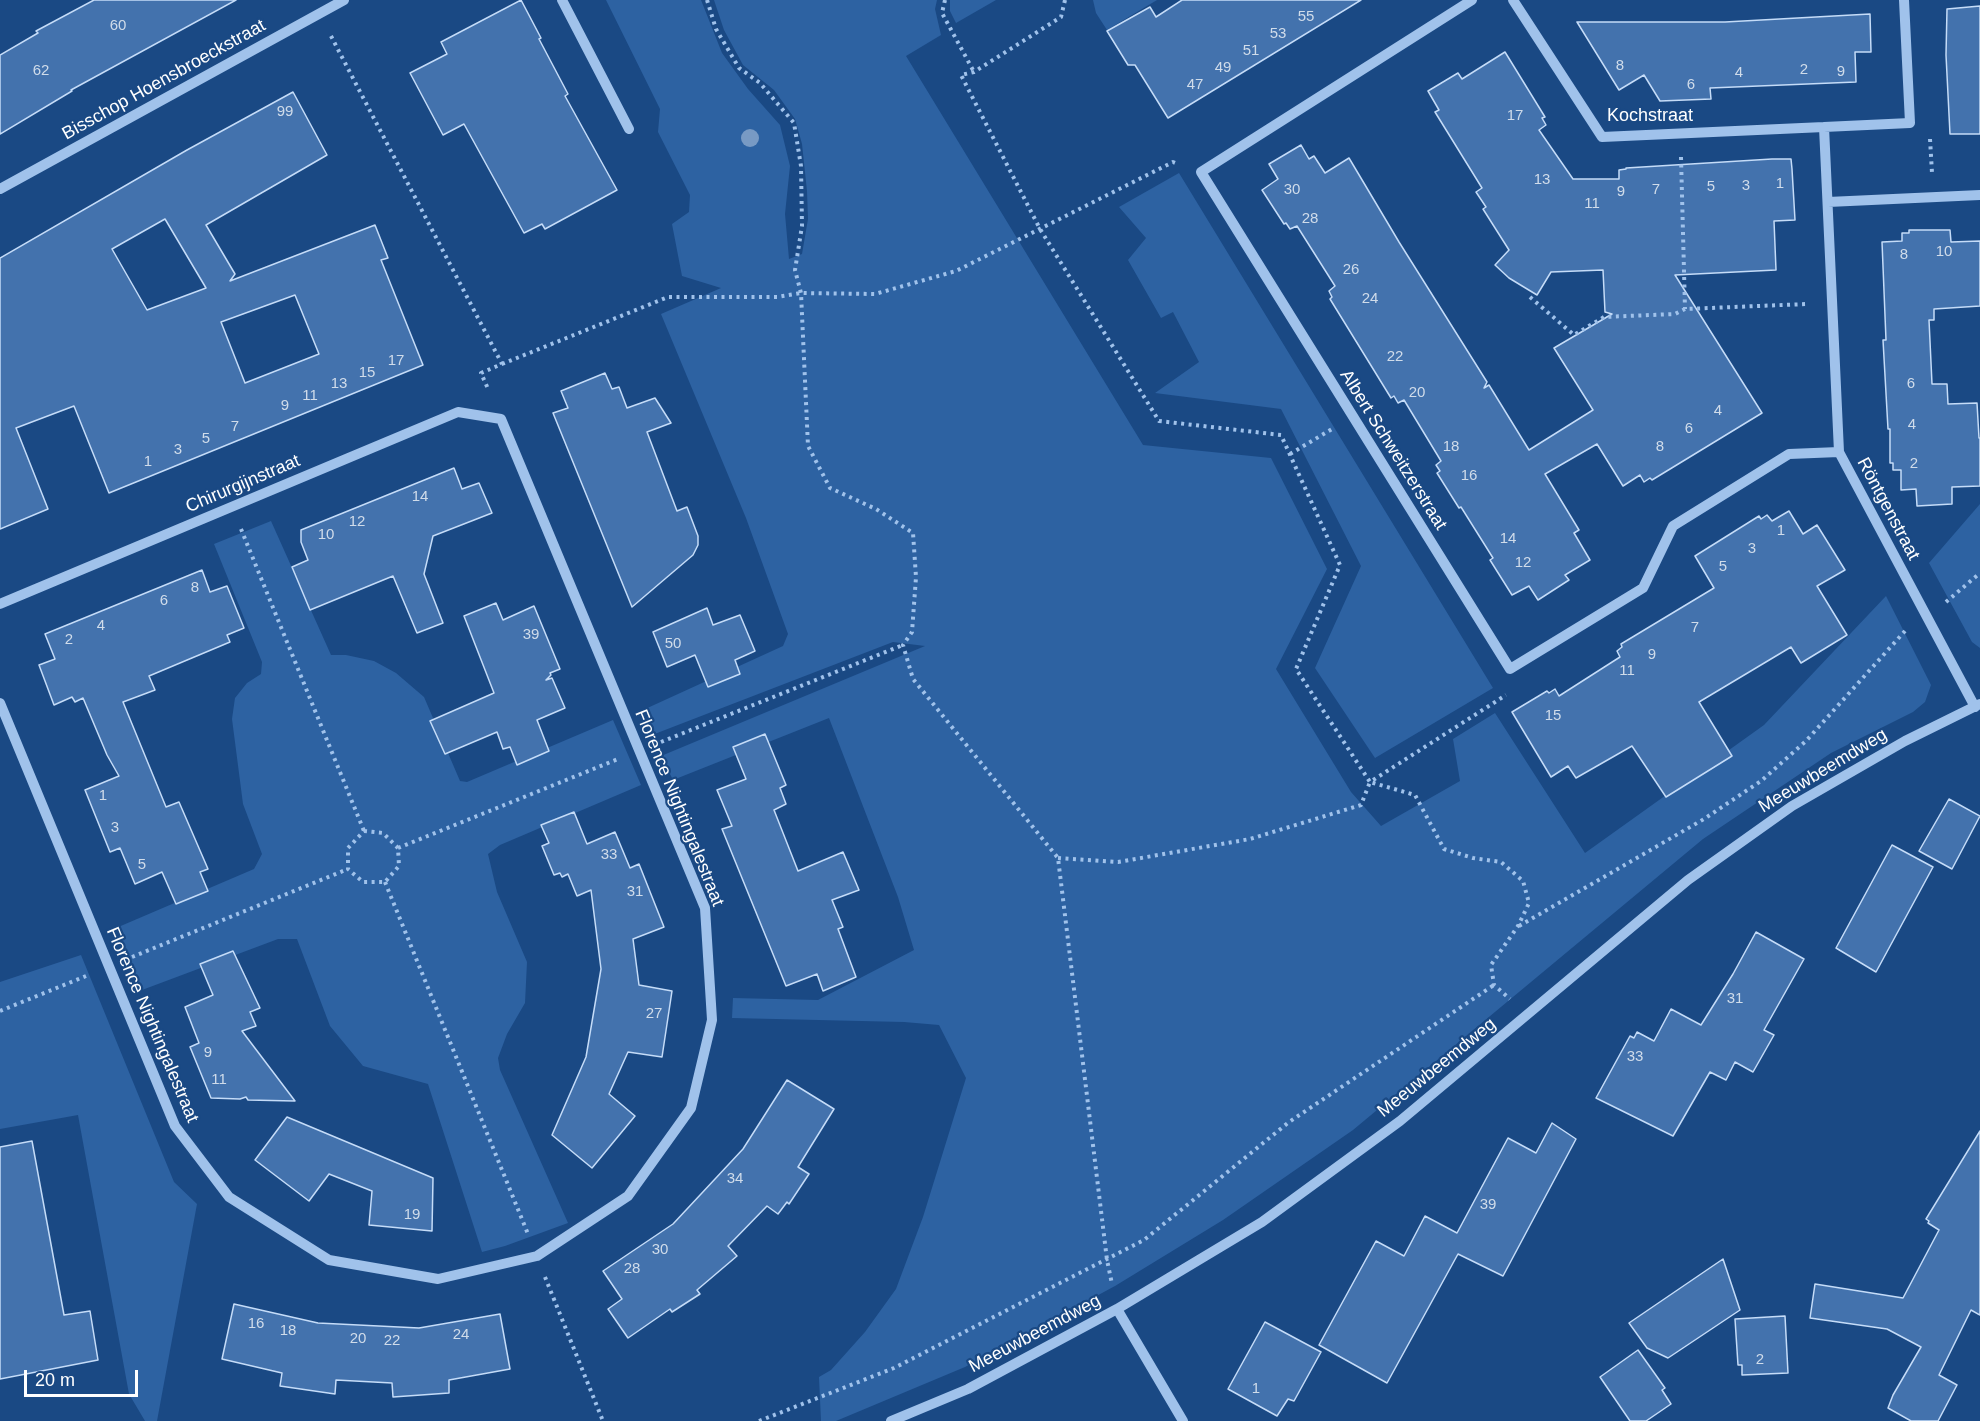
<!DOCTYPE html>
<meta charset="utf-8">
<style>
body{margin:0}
#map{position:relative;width:1980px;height:1421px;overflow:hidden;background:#1a4984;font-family:Arial,sans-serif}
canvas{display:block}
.scale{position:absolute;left:24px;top:1370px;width:114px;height:27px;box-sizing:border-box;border:3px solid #fff;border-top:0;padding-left:8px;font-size:18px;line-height:21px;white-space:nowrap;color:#fff;-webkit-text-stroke:4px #1a4984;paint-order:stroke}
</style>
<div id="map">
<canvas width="1980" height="1421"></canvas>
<div class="scale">20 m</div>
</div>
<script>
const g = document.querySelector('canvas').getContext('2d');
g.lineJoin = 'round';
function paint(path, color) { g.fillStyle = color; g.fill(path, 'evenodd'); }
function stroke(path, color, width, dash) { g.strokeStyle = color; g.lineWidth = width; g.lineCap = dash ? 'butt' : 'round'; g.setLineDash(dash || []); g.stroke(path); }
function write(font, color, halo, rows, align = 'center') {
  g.font = font + ' Arial,sans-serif'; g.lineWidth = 4.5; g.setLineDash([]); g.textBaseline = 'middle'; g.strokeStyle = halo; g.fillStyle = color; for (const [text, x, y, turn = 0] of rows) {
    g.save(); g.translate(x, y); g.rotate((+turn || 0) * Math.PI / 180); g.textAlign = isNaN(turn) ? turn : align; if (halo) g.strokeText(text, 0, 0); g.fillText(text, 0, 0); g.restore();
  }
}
paint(new Path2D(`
 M606 0H701L722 53 748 89 780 125 790 166 785 214 789 259 802 254 808 219 807 191 802 144 795 119 774 90 743 65 724 30 714 0H937L935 9 941 35 906 56 1143 445 1271 458 1327 569 1276 669 1351 792 1381 826 1460 781 1453 739 1495 713 1585 853 1764 725 1886 596 1931 685 1925 702 1913 712 1831 753 1703 839 1353 1130 1223 1220 1115 1286 965 1367 836 1421H821L819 1377 831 1370 865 1332 896 1289 923 1217 966 1078 939 1025 904 1022 732 1018 733 998 818 1000 914 950 898 897 829 718 673 780 661 756 925 646 893 642 652 735 643 710 783 646 788 634 746 518 661 314 721 288 682 276 672 224 689 212 690 195 658 132 660 109Z
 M950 0H996L956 23 950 11Z
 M1093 0H1157L1107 30 1096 13Z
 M1179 173 1493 688 1375 758 1315 668 1361 566 1281 409 1155 393 1199 362 1173 312 1161 318 1128 260 1146 238 1119 207Z
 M1980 504V648L1972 642 1929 563Z
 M271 521 331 655H346L374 661 396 673 424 697 460 781 467 782 613 720 641 785 500 845 488 854 497 892 527 962 525 1003 507 1034 498 1058 500 1070 568 1223 505 1246 482 1252 428 1084 363 1066 330 1026 297 939H278L142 990 116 928 254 869 262 854 243 804 232 719 235 698 247 683 261 674 262 662 214 544Z
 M81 955 174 1182 197 1204 157 1421H145L129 1394 78 1115 0 1129V982Z`), '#2d62a2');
const building = new Path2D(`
 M94 0H236L71 90 72 91 0 134V55L38 33 36 31Z
 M521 0 541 38 539 39 568 94 565 96 617 190 545 229 542 224 524 233 464 124 443 135 410 73 447 54 441 42Z
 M1182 0H1361L1168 118 1135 65H1128L1107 31 1150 7 1156 17Z
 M1980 6V134H1950L1946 55 1947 9Z
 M1870 14 1871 52H1855L1856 82 1710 88 1711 99 1660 101 1644 75 1619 90 1577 22H1725Z
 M1505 52 1545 117 1542 118 1546 125 1539 130 1573 179H1619V170L1626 169V168L1772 159H1791L1792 169 1795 220 1774 221 1776 270 1675 275 1762 413 1652 480 1650 478 1644 482 1640 475 1623 486 1597 444 1545 474 1579 530 1574 533 1590 560 1565 575 1569 580 1538 600 1529 586 1512 595 1490 560 1493 558 1461 507 1459 508 1437 473 1440 471 1436 465 1441 461 1404 400 1398 403 1394 396 1391 398 1330 299 1332 297 1329 291 1335 286 1297 226 1290 229 1286 223 1284 224 1262 190 1278 179 1269 164 1301 145 1309 159 1314 156 1325 173 1349 158 1399 242 1487 382 1484 388 1489 385 1529 450 1593 410 1554 348 1612 314 1605 312 1603 270 1551 272 1537 295 1509 278 1495 265 1509 250 1483 209 1486 207 1476 192 1482 188 1435 112 1439 110 1428 91 1458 73 1462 79Z
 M293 92 327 155 206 225 235 274 230 281 375 225 388 258 381 260 423 365 109 493 74 406 16 428 48 509 0 529V258L187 150ZM165 219 206 288 147 310 112 249ZM295 295 319 354 245 383 221 322Z
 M1909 230H1950L1951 242 1980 241V306L1934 309V320H1929L1932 384H1947L1948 404 1977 403 1979 438H1980V486L1952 487V504L1917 506 1916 489 1901 490V470H1893V463H1890V429H1888L1883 340H1886L1882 242 1902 241V233H1909Z
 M605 373 612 389 619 387 627 408 655 398 671 423 647 432 677 511 687 507 698 536V545L693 555 632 607 553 413 568 408 561 391Z
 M454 468 462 489 479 483 492 513 433 536 424 574 443 623 417 633 393 576 310 610 292 567 308 560 301 542V530Z
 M1789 511 1803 534 1817 525 1845 570 1817 586 1847 635 1801 663 1791 647 1699 702 1732 756 1666 797 1632 746 1576 778 1568 766 1551 777 1512 712 1547 691 1549 693 1555 689 1559 696 1620 657 1617 651 1622 647 1621 644 1714 588 1695 556 1759 516 1761 519 1767 515 1772 521Z
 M202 570 210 592 227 586 244 628 227 635 230 642 149 676 155 690 123 702 166 807 179 802 208 869 200 872 208 891 176 904 162 872 135 884 120 848 110 852 85 790 119 776 107 755 83 698 75 702 72 697 54 705 39 665 55 659 45 634Z
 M496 603 503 620 534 606 560 669 550 673 551 675 546 680 552 678 565 708 537 720 549 751 517 765 510 747 503 749 497 732 445 754 430 721 494 693 464 616Z
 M707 608 713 625 740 615 755 651 735 660 740 674 708 687 695 655 667 667 653 632Z
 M765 734 786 785 780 788 786 804 774 810 798 871 843 852 859 890 832 900 843 927 838 929 856 977 823 991 817 974 786 986 722 829 732 826 717 790 746 779 733 747Z
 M1949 799 1980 816 1952 869 1919 851Z
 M574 812 587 844 615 832 630 868 639 864 664 927 633 939 639 985 672 991 662 1057 628 1052 609 1094 635 1116 592 1168 552 1135 586 1057 601 969 591 890 577 896 568 874 562 877 560 873 554 875 542 846 549 843 541 825Z
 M1892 845 1933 867 1876 972 1836 948Z
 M1756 932 1804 959 1764 1030 1774 1035 1753 1072 1735 1062 1726 1080 1710 1072 1673 1136 1596 1098 1630 1036 1634 1038 1637 1032 1654 1041 1671 1009 1701 1025 1733 974Z
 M233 951 260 1008 250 1012 256 1026 242 1031 295 1101 248 1100 246 1097 240 1099 211 1098 190 1047 199 1043 185 1007 213 995 200 964Z
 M787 1080 834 1109 798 1167 809 1174 789 1204 787 1202 778 1214 767 1206 728 1246 737 1256 697 1290 700 1294 672 1312 670 1309 628 1338 608 1309 622 1299 603 1271 673 1224 743 1149Z
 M287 1117 433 1178 432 1231 369 1225 372 1191 329 1174 309 1201 255 1160Z
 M1552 1123 1576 1139 1503 1276 1458 1254 1387 1383 1319 1345 1376 1241 1404 1256 1425 1216 1457 1233 1508 1138 1536 1153Z
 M1980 1131V1315L1971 1310 1939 1375 1957 1385 1938 1421H1911L1888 1408 1893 1395 1921 1347 1887 1329 1810 1318 1815 1284 1903 1298 1939 1230 1928 1223 1929 1221 1926 1219Z
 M32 1141 64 1315 90 1311 98 1360 0 1379V1147Z
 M1723 1259 1740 1310 1668 1358 1647 1348 1629 1323Z
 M234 1304 318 1323 419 1328 500 1314 510 1369 449 1380V1393L393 1397 392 1383 336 1380 335 1394 280 1386 282 1373 222 1359Z
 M1785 1316 1788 1373 1742 1375V1365H1738L1735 1319Z
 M1265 1322 1321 1352 1294 1401 1288 1399 1277 1416 1228 1389Z
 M1638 1350 1665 1388 1662 1390 1671 1404 1646 1421H1630L1600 1377Z`);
paint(building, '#4372ad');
stroke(building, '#c5dcf8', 1.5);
stroke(new Path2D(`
 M707 0 716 29 739 68 760 83 794 123 801 166 802 226 795 270 801 293 808 446 830 488 876 509 913 533 916 577 912 632 903 645 913 679 1058 858 1107 1260 1112 1284
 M945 0 942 13 974 72
 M1065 0 1061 17 974 72 961 75 1040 229 1159 421 1281 435 1340 565 1296 669 1370 782 1506 695
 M331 36 502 364 481 373 489 391
 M1930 139 1932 173
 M1681 157 1685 309
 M1530 297 1574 335 1604 317 1675 314 1685 309 1807 304
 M502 364 668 297H777L801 293 875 294 956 271 1173 162 1178 164
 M1290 454 1332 429
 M241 529 364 831
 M1946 602 1980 573
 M661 742 903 645
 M364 831 383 833 398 848 399 866 385 882H363L348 869V848Z
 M398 848 618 759
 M1058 858 1118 862 1250 839 1361 805 1370 782 1415 795 1444 849 1473 858 1501 862 1523 881 1529 903 1518 926 1491 965 1494 985 1510 999
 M385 882 528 1234
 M1519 926 1704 819 1761 781 1806 741 1905 631
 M132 957 348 869
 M0 1011 86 976
 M545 1277 603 1421
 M759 1421 894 1368 1144 1240 1289 1122 1494 985`), '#a0c2eb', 4, [3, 4.5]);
stroke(new Path2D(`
 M562 0 629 129
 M1472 0 1201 172 1510 669 1643 588 1673 526 1789 454 1839 452
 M1513 0 1602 137 1824 127
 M1904 0 1910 123 1824 127 1839 452 1975 707
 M0 189 344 0
 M1828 202 1980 195
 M0 604 458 412 501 419 705 908 712 1020 691 1108 628 1196 537 1256 438 1279 329 1260 229 1197 175 1126 0 703
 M1117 1309 1183 1421
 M891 1421 968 1389 1117 1309 1262 1222 1400 1121 1688 880 1792 806 1905 741 1980 704`), '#a0c2eb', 10);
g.fillStyle = '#789ac4';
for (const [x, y] of [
 [750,138]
]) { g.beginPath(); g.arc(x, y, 9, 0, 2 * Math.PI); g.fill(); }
write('15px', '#d0dcea', null, [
 ["55",1306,17],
 ["60",118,26],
 ["53",1278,34],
 ["51",1251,51],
 ["8",1620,66],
 ["49",1223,68],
 ["2",1804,70],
 ["62",41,71],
 ["9",1841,72],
 ["4",1739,73],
 ["47",1195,85],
 ["6",1691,85],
 ["99",285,112],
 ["17",1515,116],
 ["13",1542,180],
 ["1",1780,184],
 ["3",1746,186],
 ["5",1711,187],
 ["30",1292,190],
 ["7",1656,190],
 ["9",1621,192],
 ["11",1592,204],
 ["28",1310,219],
 ["10",1944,252],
 ["8",1904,255],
 ["26",1351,270],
 ["24",1370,299],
 ["22",1395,357],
 ["17",396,361],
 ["15",367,373],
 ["13",339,384],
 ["6",1911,384],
 ["20",1417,393],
 ["11",310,396],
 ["9",285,406],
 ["4",1718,411],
 ["4",1912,425],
 ["7",235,427],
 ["6",1689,429],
 ["5",206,439],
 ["18",1451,447],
 ["8",1660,447],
 ["3",178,450],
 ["1",148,462],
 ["2",1914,464],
 ["16",1469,476],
 ["14",420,497],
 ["12",357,522],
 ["1",1781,531],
 ["10",326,535],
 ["14",1508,539],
 ["3",1752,549],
 ["12",1523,563],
 ["5",1723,567],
 ["8",195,588],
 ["6",164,601],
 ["4",101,626],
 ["7",1695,628],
 ["39",531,635],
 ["2",69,640],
 ["50",673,644],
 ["9",1652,655],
 ["11",1627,671],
 ["15",1553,716],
 ["1",103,796],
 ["3",115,828],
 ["33",609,855],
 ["5",142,865],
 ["31",635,892],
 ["31",1735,999],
 ["27",654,1014],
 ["9",208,1053],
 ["33",1635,1057],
 ["11",219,1080],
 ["34",735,1179],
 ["39",1488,1205],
 ["19",412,1215],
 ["30",660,1250],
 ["28",632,1269],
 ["16",256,1324],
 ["18",288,1331],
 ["24",461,1335],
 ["20",358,1339],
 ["22",392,1341],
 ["2",1760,1360],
 ["1",1256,1389]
]);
write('18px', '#fff', '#1a4984', [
 ["Bisschop Hoensbroeckstraat",164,80,-29],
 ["Kochstraat",1650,116],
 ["Albert Schweitzerstraat",1393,450,58],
 ["Chirurgijnstraat",243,484,-23],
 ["Röntgenstraat",1888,509,62],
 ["Meeuwbeemdweg",1823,771,-31],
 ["Florence Nightingalestraat",679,808,68],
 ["Florence Nightingalestraat",152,1025,67],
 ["Meeuwbeemdweg",1437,1068,-39],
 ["Meeuwbeemdweg",1035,1334,-28]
]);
</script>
